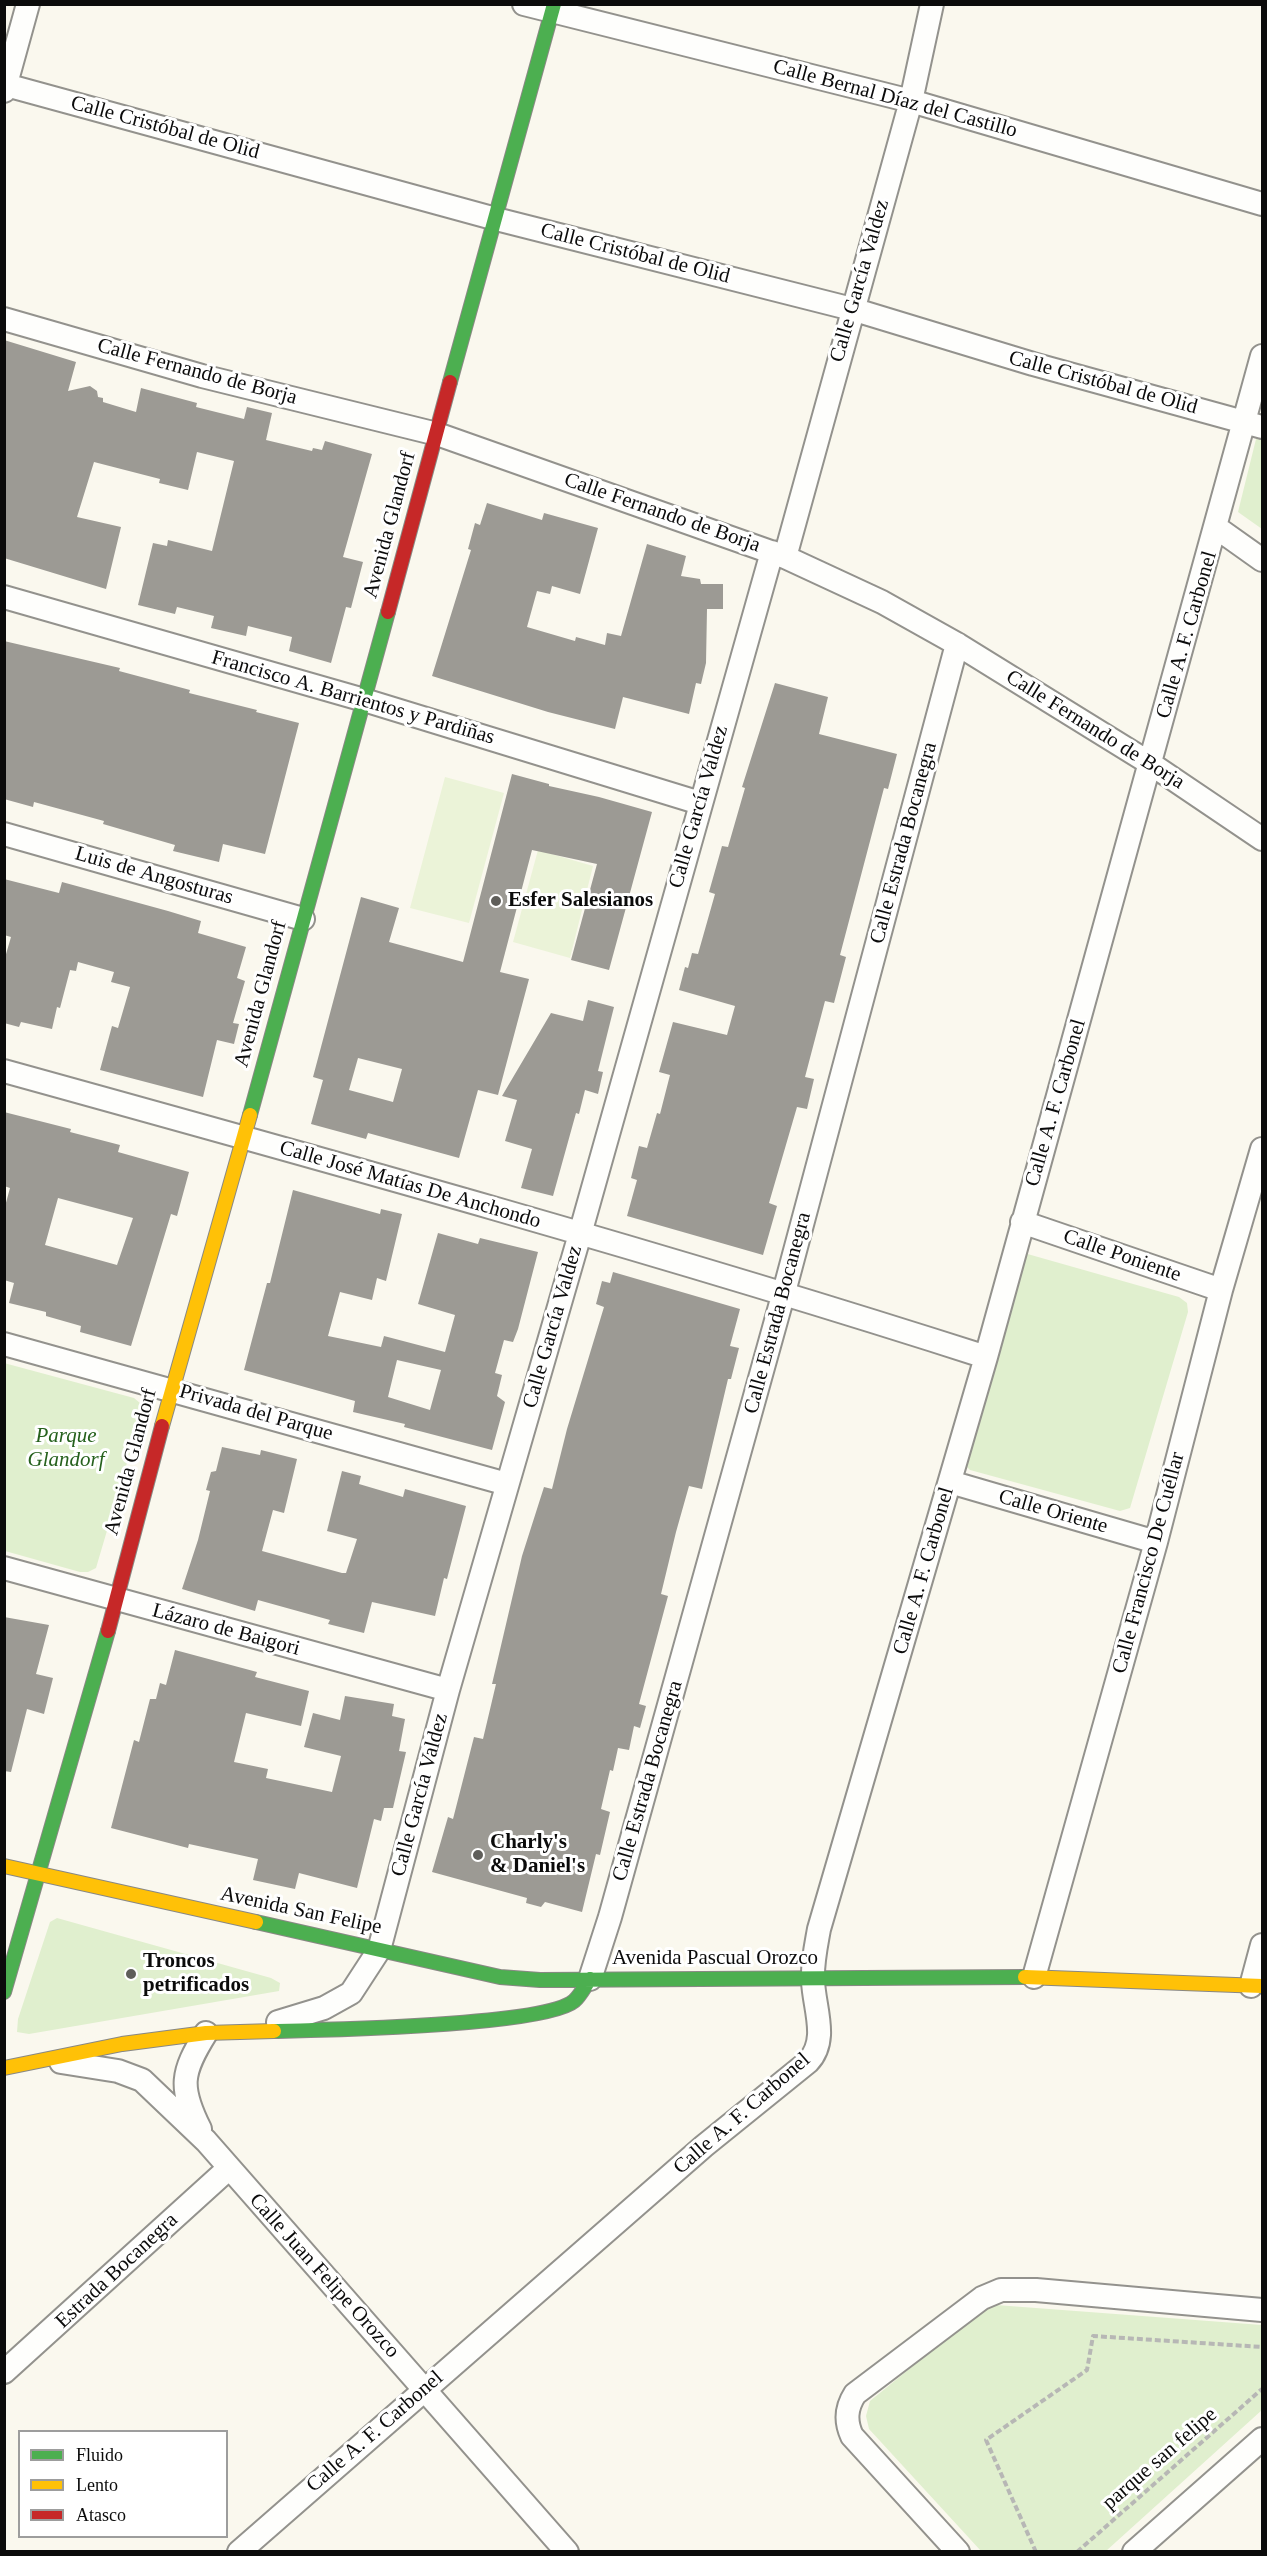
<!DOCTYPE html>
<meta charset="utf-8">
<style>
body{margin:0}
#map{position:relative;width:1267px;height:2556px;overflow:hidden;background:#faf8ee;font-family:"Times New Roman",serif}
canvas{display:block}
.frame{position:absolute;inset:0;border:6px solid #0b0b0b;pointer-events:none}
.legend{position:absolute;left:18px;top:2430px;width:210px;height:108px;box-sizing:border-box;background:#fff;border:2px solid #9d9d9d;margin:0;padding:8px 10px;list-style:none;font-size:18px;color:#0b0b0b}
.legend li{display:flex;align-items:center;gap:12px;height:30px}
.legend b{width:30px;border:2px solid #9d9d9d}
</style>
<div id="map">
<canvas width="1267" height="2556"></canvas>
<div class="frame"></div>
<ul class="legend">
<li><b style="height:8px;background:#4caf50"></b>Fluido</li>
<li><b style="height:8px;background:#ffc107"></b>Lento</li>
<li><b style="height:8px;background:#c62828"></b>Atasco</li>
</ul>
</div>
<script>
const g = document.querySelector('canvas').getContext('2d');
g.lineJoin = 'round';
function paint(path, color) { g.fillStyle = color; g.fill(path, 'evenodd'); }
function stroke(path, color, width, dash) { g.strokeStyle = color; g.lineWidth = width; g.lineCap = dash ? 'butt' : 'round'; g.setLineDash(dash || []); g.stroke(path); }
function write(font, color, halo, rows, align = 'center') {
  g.font = font + ' "Times New Roman",serif'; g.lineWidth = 6; g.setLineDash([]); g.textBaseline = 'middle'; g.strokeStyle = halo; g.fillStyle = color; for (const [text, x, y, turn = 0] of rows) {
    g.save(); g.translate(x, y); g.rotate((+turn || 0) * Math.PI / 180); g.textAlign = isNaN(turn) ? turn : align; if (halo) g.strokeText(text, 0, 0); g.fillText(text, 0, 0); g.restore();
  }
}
paint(new Path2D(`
 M1258 431 1262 432V529L1238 512Z
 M1024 1253 1179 1297 1187 1303 1188 1312 1130 1508 1120 1511 970 1470 964 1464Z
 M4 1363 134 1398 140 1403 142 1412 96 1568 88 1572H80L5 1551Z
 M57 1918 271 1978 280 1983 279 1991 29 2034 17 2032 18 2019 50 1922Z
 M996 2305 1262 2325V2410L1106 2551H981L869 2429 866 2416 870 2401 984 2308Z`), '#e0efce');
paint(new Path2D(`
 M445 777 504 793 469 923 410 908Z
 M538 850 593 866 570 958 513 942Z`), '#ebf3d8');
paint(new Path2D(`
 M4 340 76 362 68 391 90 386 97 391 98 397 103 398V402L136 412 141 388 197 403 196 407 244 419 247 407 272 413 266 440 312 451 313 448 322 450 325 441 372 454 343 557 363 562 351 608 346 607 331 663 289 651 292 637 248 626 246 636 211 628 214 616 177 607 175 614 138 605 153 543 167 546 168 540 212 551 234 461 197 452 188 490 159 483 160 479 94 462 77 517 121 527 106 589 4 558Z
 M487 503 542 520 544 513 598 528 580 594 552 586 550 594 537 591 527 627 575 641 576 637 605 645 607 633 621 636 647 544 686 556 681 576 700 579 701 584H723V609H707L706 663 701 684 696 683 689 714 623 697 615 729 548 712 432 676 471 550 468 549 475 523 480 525Z
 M4 641 120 668 119 671 190 690 189 693 257 710 256 712 299 723 265 854 223 844 219 862 173 851 175 845 103 824 104 821 82 815 34 802 33 807 4 799Z
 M775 683 828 697 819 734 897 754 888 789 884 788 840 955 846 957 834 1003 825 1001 805 1077 814 1079 807 1109 797 1107 769 1203 777 1206 763 1255 627 1216 637 1180 631 1178 639 1146 647 1148 657 1113 660 1114 670 1075 659 1072 673 1022 727 1035 735 1006 679 990 685 967 688 968 692 953 698 954 715 894 709 892 722 846 728 847 745 788 742 787Z
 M512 774 549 784V786L599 797 652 812 609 970 571 960 597 864 532 850 500 972 529 979 498 1095 478 1090 459 1158 368 1133 366 1139 311 1124 323 1080 313 1077 361 897 399 908 389 942 463 962ZM358 1058 402 1069 393 1102 349 1090Z
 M4 879 59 893 62 882 168 911 201 921 198 933 246 947 237 978 245 981 233 1023 239 1024 234 1044 217 1040 203 1097 100 1070 112 1026 118 1028 130 987 111 982 114 972 78 962 76 971 70 970 60 1008 57 1007 52 1029 21 1022 19 1027 4 1023V961L11 937 4 935Z
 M588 1000 614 1007 598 1071 603 1072 598 1094 585 1090 579 1114 576 1113 553 1196 521 1188 532 1149 505 1141 517 1100 502 1096 551 1013 583 1021Z
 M4 1112 71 1129 70 1132 120 1145 118 1152 189 1172 177 1216 171 1214 131 1346 80 1332 81 1326 46 1316V1312L9 1303 14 1283 4 1280V1210L10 1188 4 1186ZM58 1198 133 1218 117 1265 45 1245Z
 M293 1190 380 1214 381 1209 402 1214 386 1281 377 1278 372 1300 340 1292 328 1336 381 1347 384 1336 445 1352 455 1315 418 1304 438 1233 478 1244 480 1238 538 1252 518 1329 513 1342 504 1340 495 1373 502 1375 497 1396 505 1402 492 1450 404 1427 405 1424 353 1412 355 1401 244 1370 267 1283H270ZM397 1360 441 1370 430 1410 388 1397Z
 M613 1272 740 1309 730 1346 739 1348 731 1379H728L702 1489 689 1486 676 1532 661 1594 668 1596 639 1704 646 1706 640 1728 634 1726 629 1750 618 1748 613 1771 610 1770 601 1809 610 1812 600 1855 596 1854 582 1912 545 1902 541 1907 526 1903 527 1898 432 1872 448 1817 453 1819 474 1737 483 1739 496 1684H492L522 1556 544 1487 552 1489 567 1429 604 1307 596 1304 602 1281 610 1283Z
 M222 1447 260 1455 261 1450 297 1459 284 1513 273 1510 262 1551 342 1573H346L357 1539 327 1531 342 1471 361 1476 359 1484 403 1497 405 1489 466 1506 447 1579 444 1578 435 1616 372 1602 364 1633 328 1624 330 1620 258 1600 255 1611 182 1589 198 1540 210 1491 206 1490 211 1472 216 1471Z
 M4 1617 49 1625 36 1674 53 1678 44 1714 27 1709 11 1772 4 1771Z
 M175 1650 257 1672 255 1677 309 1691 301 1726 246 1713 234 1762 268 1769 266 1778 332 1792 341 1756 304 1747 313 1713 340 1720 345 1696 394 1704 392 1716 405 1719 399 1751 406 1752 393 1808H384L381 1821 374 1819 357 1888 299 1873 295 1889 253 1880 258 1859 189 1844 188 1848 111 1828 134 1740 139 1742 150 1699H156L160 1683 166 1685Z`), '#9c9a94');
const street = new Path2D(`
 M524 4 911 101 1262 204
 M6 85 496 219 852 309 1033 364 1262 427
 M4 91 28 4
 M4 319 202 376 437 434 785 557 882 602 957 644 1151 764 1262 839
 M1217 528 1262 560
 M785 557 911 101 932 4
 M4 597 364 700 700 803
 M4 834 303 919
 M4 1071C333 1162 662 1253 986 1357
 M1022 1222 1221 1290
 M4 1344 507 1484
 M950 1482 1156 1542
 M4 1568 448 1690
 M1034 1977 1156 1542 1221 1290 1262 1149
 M590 1979 610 1917 784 1292 957 644
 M1251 1986 1262 1945
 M278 2022 324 2008 351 1993 379 1950 448 1690 580 1234 772 552
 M61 2062 118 2071 142 2080 206 2141 567 2552
 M200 2129C179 2087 181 2073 206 2033
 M4 2372 228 2169
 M239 2552 704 2146 808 2062C829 2040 814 2008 813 1981 812 1963 816 1946 819 1929L986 1357 1262 356
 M958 2552 852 2436C845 2421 846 2408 855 2394L982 2298 1001 2290H1036L1262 2310
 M1134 2552 1262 2439`);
const fast = new Path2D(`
 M450 382 554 4
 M250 1115 388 612
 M256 1922 500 1977 540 1980 1025 1977
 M4 1992 108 1631
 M274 2031C322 2030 545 2026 574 2001 580 1996 585 1986 590 1979`);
const slow = new Path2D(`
 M162 1426 250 1115
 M4 1866 256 1922
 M1025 1977 1262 1986
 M4 2068 122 2044 206 2033 274 2031`);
const jam = new Path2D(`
 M388 612 450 382
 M108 1631 162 1426`);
stroke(street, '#93928d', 26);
stroke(fast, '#898884', 16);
stroke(slow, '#898884', 16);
stroke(jam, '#898884', 16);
stroke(new Path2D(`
 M1036 2552 986 2440 1087 2370 1093 2336 1262 2347
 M1077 2552 1262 2389`), '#b7b7b5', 4, [6, 3]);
stroke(street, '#fefefc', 22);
stroke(fast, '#4caf50', 14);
stroke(slow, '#ffc107', 14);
stroke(jam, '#c62828', 14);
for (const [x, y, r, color] of [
 [496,901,6,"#5f5e5a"],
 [478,1855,6,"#5f5e5a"],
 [131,1974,6,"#5f5e5a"]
]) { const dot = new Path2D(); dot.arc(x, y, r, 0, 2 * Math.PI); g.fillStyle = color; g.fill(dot); stroke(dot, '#fff', 2); }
write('21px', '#0b0b0b', '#fff', [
 ["Calle Bernal Díaz del Castillo",895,99,15],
 ["Calle Cristóbal de Olid",165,128,15],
 ["Calle Cristóbal de Olid",635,254,14],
 ["Calle García Valdez",860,281,-74],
 ["Calle Fernando de Borja",197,372,15],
 ["Calle Cristóbal de Olid",1103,383,15],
 ["Calle Fernando de Borja",662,513,19],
 ["Avenida Glandorf",390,525,-75],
 ["Calle A. F. Carbonel",1187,635,-74],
 ["Francisco A. Barrientos y Pardiñas",353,698,16],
 ["Calle Fernando de Borja",1095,730,32],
 ["Calle García Valdez",699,807,-74],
 ["Calle Estrada Bocanegra",904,843,-75],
 ["Luis de Angosturas",154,876,16],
 ["Avenida Glandorf",261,994,-75],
 ["Calle A. F. Carbonel",1056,1103,-74],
 ["Calle José Matías De Anchondo",410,1185,16],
 ["Calle Poniente",1122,1256,19],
 ["Calle Estrada Bocanegra",778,1313,-75],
 ["Calle García Valdez",553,1327,-74],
 ["Privada del Parque",256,1413,16],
 ["Avenida Glandorf",131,1462,-75],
 ["Calle Oriente",1053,1512,16],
 ["Calle Francisco De Cuéllar",1149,1563,-75],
 ["Calle A. F. Carbonel",924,1571,-74],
 ["Lázaro de Baigori",226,1630,15],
 ["Calle Estrada Bocanegra",648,1781,-74],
 ["Calle García Valdez",420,1795,-75],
 ["Avenida San Felipe",301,1911,12],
 ["Avenida Pascual Orozco",715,1958],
 ["Calle A. F. Carbonel",742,2114,-41],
 ["Estrada Bocanegra",117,2271,-43],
 ["Calle Juan Felipe Orozco",324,2276,48],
 ["Calle A. F. Carbonel",375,2432,-41],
 ["parque san felipe",1160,2459,-41]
]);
write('bold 21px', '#0b0b0b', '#fff', [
 ["Esfer Salesianos",508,901],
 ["Charly's",490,1843],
 ["& Daniel's",490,1867],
 ["Troncos",143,1962],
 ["petrificados",143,1986]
], 'left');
write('italic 21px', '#26611d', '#fff', [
 ["Parque",66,1436],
 ["Glandorf",66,1460]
]);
</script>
